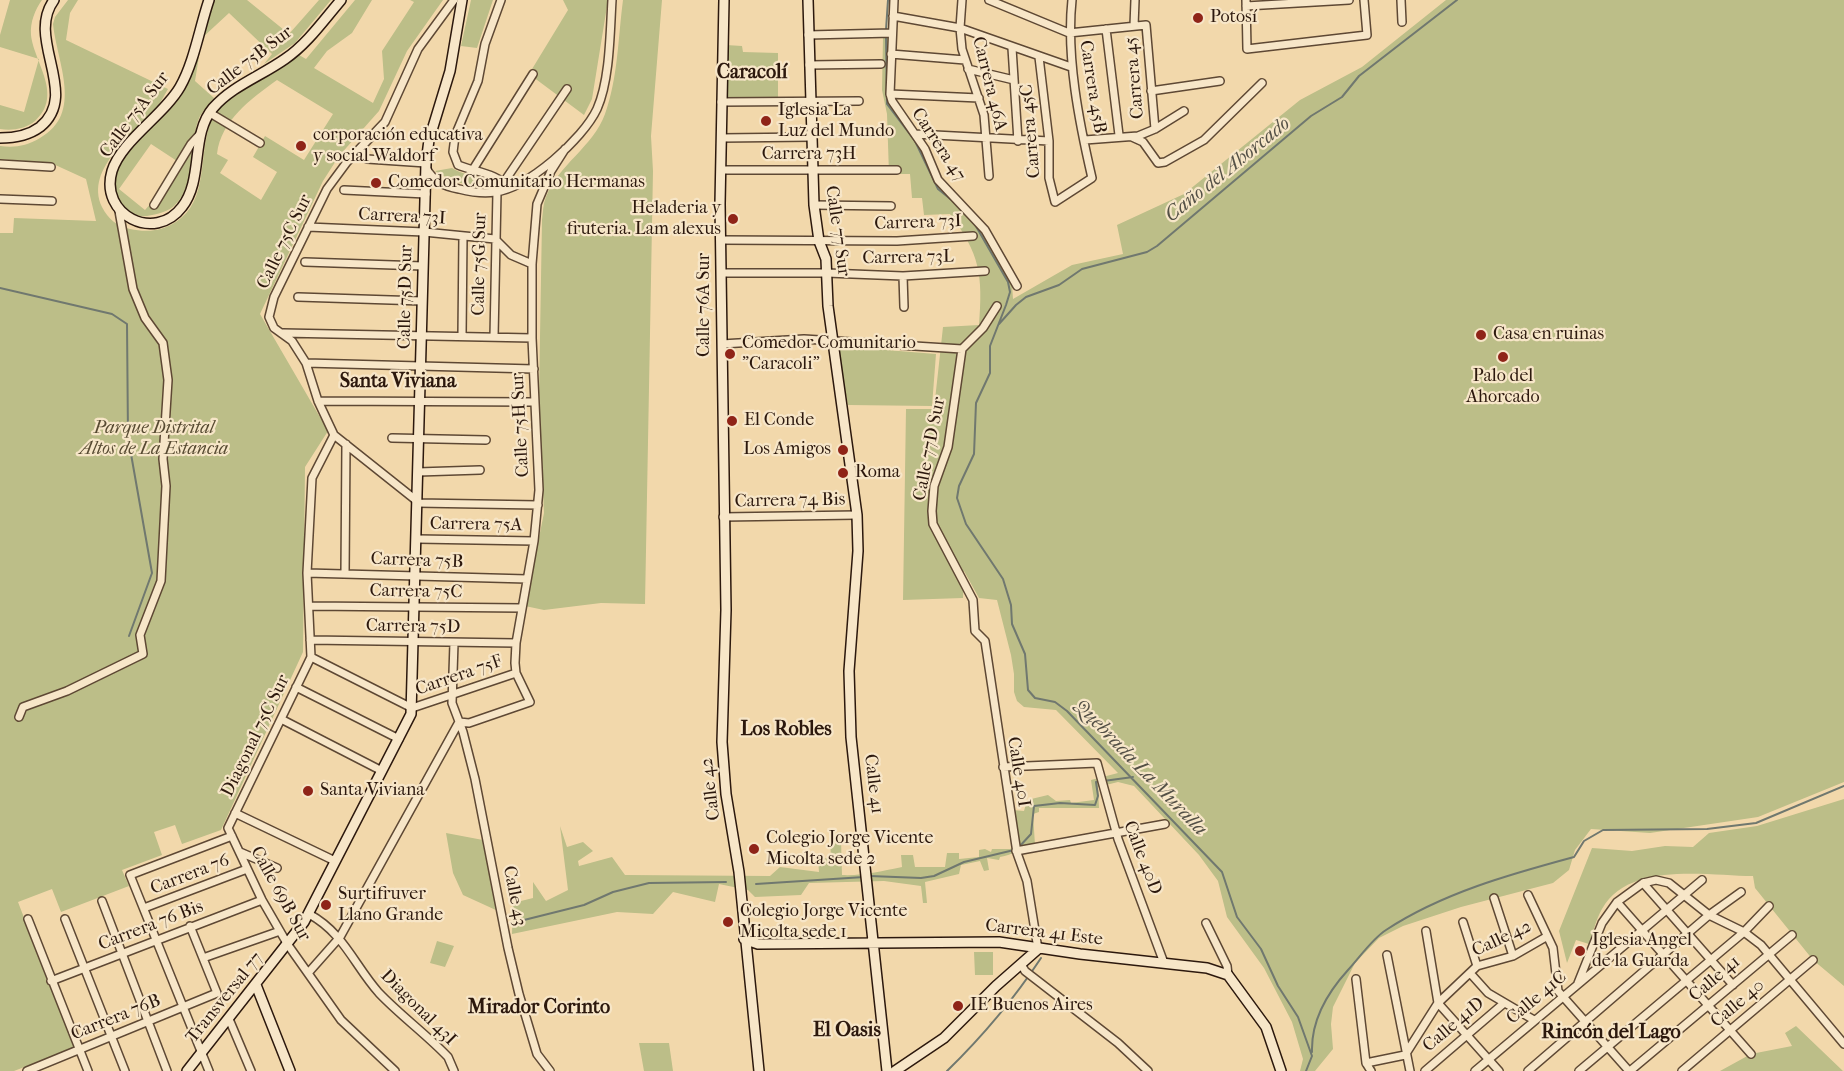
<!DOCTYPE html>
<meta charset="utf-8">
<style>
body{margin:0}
canvas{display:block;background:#f2d8ab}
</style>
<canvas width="1844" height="1071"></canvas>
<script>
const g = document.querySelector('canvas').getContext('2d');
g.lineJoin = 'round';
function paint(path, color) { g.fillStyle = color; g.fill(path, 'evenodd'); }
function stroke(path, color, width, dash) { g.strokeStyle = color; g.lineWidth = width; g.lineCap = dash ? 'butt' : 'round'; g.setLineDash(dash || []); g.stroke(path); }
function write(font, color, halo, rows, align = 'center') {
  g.font = font + ' "IM FELL French Canon",serif'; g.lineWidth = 4.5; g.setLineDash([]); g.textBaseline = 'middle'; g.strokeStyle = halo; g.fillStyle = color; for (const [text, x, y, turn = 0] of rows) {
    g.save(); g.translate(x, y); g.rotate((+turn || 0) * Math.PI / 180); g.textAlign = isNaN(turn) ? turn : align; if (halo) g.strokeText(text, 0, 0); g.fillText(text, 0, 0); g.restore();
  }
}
paint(new Path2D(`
 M10 0H42C35 10 30 22 31 35 34 63 64 95 35 121 25 129 12 131 0 129V105L24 112 39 59 0 47V35Z
 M68 0H78L70 13 66 40 168 89C164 96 160 103 156 109 135 134 84 168 102 207 108 219 117 226 130 229 148 233 166 231 181 218 211 194 196 142 216 111 228 95 279 72 299 55L306 59 355 0H372L352 33 327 51 314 68 373 103 384 79 382 51 414 2 410 0H443L407 51 379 111 339 156 323 181 260 314 328 431 305 467 303 652 221 830 182 844 175 825 154 832 162 855 122 870 129 886 61 912 52 889 18 902 74 1048 14 1071H0V233H13L14 218 96 221 86 179 51 163 0 159V146C15 148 26 146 40 138 84 113 57 63 53 24L55 17ZM277 80 333 114 304 160 265 136 253 157 277 172 261 200 220 173 228 160 217 154C221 120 251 99 277 80Z
 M212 0H247L289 34 319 0H331L295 43 264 64 272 54 229 13 202 38 195 81 214 98C209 104 204 110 200 116 188 142 197 183 176 204 169 212 157 214 147 216 136 217 126 212 120 203 95 165 163 124 181 96 197 72 204 28 212 0ZM151 144 177 161 159 194 145 210 119 189Z
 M471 0H493L477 48 461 46Z
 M563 0H608L592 99 584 115 529 74 568 10Z
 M623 0H662L651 136 653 171 645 604 601 603 544 610 525 606 544 513 539 395 542 220C543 213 543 204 546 197 558 165 593 147 605 114 618 78 618 38 623 0Z
 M1446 0H1844V782L1758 817 1650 833 1591 829 1575 850 1569 870 1553 883 1461 907 1403 926 1379 938 1355 963 1333 1007 1331 1024 1333 1049 1315 1071H1300L1303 1059 1292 1022 1264 968 1227 917 1218 881 1199 855 1134 786 1118 782 1098 787 1099 808H1039V812L1033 814 1035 845C1021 848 1013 855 1000 857L999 860 987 858 989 870 984 871 980 861 961 865 959 874 925 882 927 903H923L921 886 884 881 809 883 801 895 755 897 748 890 719 884 715 902 673 892 653 914 617 912 512 934 513 903 533 898V882L546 901 568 890 560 826 567 847 583 842 593 851 578 861 579 866 612 857 625 875 770 876 780 867 819 872 818 859 831 858 830 840H841L842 875C862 876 882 871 902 867L901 855H913L915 867H945L947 853H959V859L979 857V850L985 849 991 852 992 849H1010L1017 845 1012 810 1024 811 1027 800 1048 795 1056 801 1070 800 1071 803 1094 800 1091 780 1118 773 1056 710 1024 707 1017 701 1014 692V674L1011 655 997 600 979 598 964 571 963 598 903 600 906 409H934L943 327 979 325C983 275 980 254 950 214L924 215 922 198H912L910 174H889L887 114 882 90 883 37 889 36 888 92 922 150 942 192 960 205 980 228 1012 285 1013 299 1072 265 1123 254 1117 225 1184 194 1300 100 1362 67Z
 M726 45 742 46 743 52 778 53V98L724 100Z
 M452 168C471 179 484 174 503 186 478 189 455 184 435 171Z
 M837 346 936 354 932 406 848 405Z
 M1844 799V986L1813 960 1755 888 1753 876C1707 876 1629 861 1602 909 1596 919 1593 933 1589 944L1576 940 1567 963 1559 931 1592 848 1632 851 1665 846 1693 847 1709 833 1757 826Z
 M446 833 483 840 498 911 463 895 453 873Z
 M437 941 454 946 445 967 430 963Z
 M974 952H993V975H975Z
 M1796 1026 1843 1071H1720L1751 1054 1792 1046 1785 1033Z
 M639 1043H669L673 1071H644Z`), '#bcbe88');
stroke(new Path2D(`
 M886 30 888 0
 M886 36 887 104 915 141 938 189 959 206
 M973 221 1008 282 1010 292 1006 305 990 346V373L976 403 974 454 959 486 957 498 966 524 1003 579 1011 605 1012 624 1025 654 1028 690 1035 698 1055 702 1067 711 1222 872 1237 917 1261 949 1278 986 1298 1017 1312 1056 1306 1071
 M0 288 112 314 127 324 128 437 152 573 129 636
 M999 324 1016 305 1026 297 1059 285 1082 269 1147 252 1157 246 1311 116 1342 97 1359 76 1457 0
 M1019 847 1031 834 1034 806 1060 803 1095 805 1098 796 1096 782 1133 777
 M870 876 921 878 934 876 964 862 1014 850
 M756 884 864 877
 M524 920 584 905 613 892 649 883 726 882
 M1312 1052C1311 1021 1328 992 1348 970 1360 957 1372 939 1386 930 1442 893 1511 874 1574 857L1584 841 1603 830 1707 829 1756 823 1844 786
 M947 1071C984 1035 1012 1002 1041 958`), '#70786f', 2);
const street = new Path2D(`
 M501 0 485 44 478 81 455 136 453 152 458 165C474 172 498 173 508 188
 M894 0 890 94 892 101 925 149 938 180 985 230 1017 286
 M962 0 960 28 962 49 984 115 989 176
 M989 0 1069 33 1146 25 1155 129
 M1246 0 1247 49 1367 35 1364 0
 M1401 0 1402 22
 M1246 6 1349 0
 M893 16 960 28 1071 67
 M1134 26 1135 0
 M1106 29 1119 135
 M808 35 892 33
 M1012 48 1018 141
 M891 54 965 60
 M1039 57 1049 141V178L1055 202 1092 178C1079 122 1066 56 1072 0
 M809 65 881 64
 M968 69 1014 80
 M1151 91 1220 81
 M890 94 979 98
 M721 102 859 101
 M210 113 260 143
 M916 134 1049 141
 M1132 137 1143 142 1158 163 1165 162 1204 140 1262 83
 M721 138 812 137
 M1085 140 1138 136 1155 129 1184 111
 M367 159 426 163
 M0 164 51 167
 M426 168C434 182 444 186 459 189 471 192 483 194 495 192 528 188 583 139 597 109 610 80 610 33 612 0
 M721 170H897
 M472 171 533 74
 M504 182 567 89
 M344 190 426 194
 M0 199 52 201
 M154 205 191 144 200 134
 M814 205 891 206
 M308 227 424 232 495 239 511 255 532 264
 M721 240 897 241 973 236
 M305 262 423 266
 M723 273H827L903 276 985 271
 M903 276 904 307
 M298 297 422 301
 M997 306 983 328 962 349 948 447 934 486 932 511 933 524 973 600 975 631 985 641 1017 853 1027 881 1038 949
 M283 333 532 338
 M462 336 463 236
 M494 337 497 192
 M722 344 804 339 962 349
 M306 363 534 369
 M318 401 534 402
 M392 438 486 440
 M418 472 480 470
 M417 501 334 435 318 401 306 363 292 341 274 328 269 317 274 297 327 189 347 162 385 122 418 49 454 0
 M417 503 538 505
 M723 517 857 515
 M418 539 534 541
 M307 573 527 579
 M345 574 346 444
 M309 606 522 608
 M310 640 516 643
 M454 643 452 703 463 732 475 779 508 948 519 994 537 1054 550 1071
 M311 657 228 828 262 900 288 945 341 1020 395 1071
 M311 657 307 573 312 478 334 435
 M311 657 412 708 516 673
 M296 687 399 739
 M19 717 23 707 67 691 143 654 140 635 161 581 166 486 163 459 168 380 163 343 145 318 133 289 119 211
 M281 719 382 771
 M459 722 469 723 530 702 516 673 515 663 516 643 534 541 539 490 532 338V264L537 204 551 171 565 149
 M1003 767 1097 763 1118 839 1164 963
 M235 813 335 861
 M1016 851 1165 824
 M240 852 277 868
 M1643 883 1733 985
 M1528 895 1553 948 1558 991 1629 1071
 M1494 898 1513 956
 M102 901 167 1071
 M1617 902 1751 1054
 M144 908 247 869
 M309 914C344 933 354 965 379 993 401 1016 426 1034 448 1057L454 1071
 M28 919 88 1071
 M65 919 125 1071
 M1463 922 1477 966
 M1206 923 1227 966 1228 975
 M1426 931 1438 1003 1499 1071
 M1387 955 1410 1071
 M203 958 280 931
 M1021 964 1025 971 1118 1043 1148 1071
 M309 972 340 937 459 722
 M1470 973 1488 993 1534 1020
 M1356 979 1366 1063 1371 1071
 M51 981 262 900
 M1578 983 1602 923 1617 902 1643 883 1656 880 1669 883 1709 915 1744 932 1761 945 1844 1044
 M229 1019 251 1071
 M1366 1063 1405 1055 1438 1003 1477 966 1513 956 1546 937
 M27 1071 217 993 190 926
 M209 1071 130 875 232 836
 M1425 1071 1503 1004
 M1475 1071 1702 880
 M1528 1071 1709 915 1741 892
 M1579 1071 1744 932 1769 906
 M1630 1071 1792 935
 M1682 1071 1813 960`);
const secondary = new Path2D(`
 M209 0C200 26 194 63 180 87 164 115 121 141 112 171 99 215 155 243 182 207 204 179 190 135 213 108 232 86 261 76 285 59 307 44 323 21 341 0
 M724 0 720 204 726 610 722 742 726 794 739 872 759 1071
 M808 0 814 205 819 241 826 259 828 306 857 515 858 551 849 671 851 737 887 1071
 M0 138C14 138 28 136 40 127 81 94 25 39 54 0
 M744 939 758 944 999 942 1080 954 1207 968 1228 975 1266 1027 1281 1071
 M256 985 290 1071
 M187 1071 304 922 411 714 426 163 429 140 450 71 462 0
 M895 1071 944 1038 996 986 1038 949`);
stroke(street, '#5e4834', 10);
stroke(secondary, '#2c180d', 12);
stroke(street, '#f7e6c8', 7);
stroke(secondary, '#f7e6c8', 9);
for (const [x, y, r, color] of [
 [1198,18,6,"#8f2418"],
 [766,121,6,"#8f2418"],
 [301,146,6,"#8f2418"],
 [376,183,6,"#8f2418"],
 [733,219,6,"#8f2418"],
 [1481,335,6,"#8f2418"],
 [730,354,6,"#8f2418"],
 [1503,357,6,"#8f2418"],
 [732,421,6,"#8f2418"],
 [843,450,6,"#8f2418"],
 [843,473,6,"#8f2418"],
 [308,791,6,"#8f2418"],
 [754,849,6,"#8f2418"],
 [326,905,6,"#8f2418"],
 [728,922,6,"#8f2418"],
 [1580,951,6,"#8f2418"],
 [958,1006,6,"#8f2418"]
]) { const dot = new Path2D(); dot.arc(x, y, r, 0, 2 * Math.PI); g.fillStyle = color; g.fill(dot); stroke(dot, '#f7e6c8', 2); }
write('18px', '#2c180d', '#f7e6c8', [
 ["Potosí",1210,18],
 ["Iglesia La",778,111],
 ["Luz del Mundo",778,132],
 ["corporación educativa",313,136],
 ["y social Waldorf",313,157],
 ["Comedor Comunitario Hermanas",388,183],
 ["Heladeria y",721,209,"right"],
 ["fruteria. Lam alexus",721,230,"right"],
 ["Casa en ruinas",1493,335],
 ["Comedor Comunitario",742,344],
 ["\"Caracoli\"",742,365],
 ["Palo del",1503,377,"center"],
 ["Ahorcado",1503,398,"center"],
 ["El Conde",744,421],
 ["Los Amigos",831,450,"right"],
 ["Roma",855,473],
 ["Santa Viviana",320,791],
 ["Colegio Jorge Vicente",766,839],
 ["Micolta sede 2",766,860],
 ["Surtifruver",338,895],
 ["Llano Grande",338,916],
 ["Colegio Jorge Vicente",740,912],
 ["Micolta sede 1",740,933],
 ["Iglesia Angel",1592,941],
 ["de la Guarda",1592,962],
 ["IE Buenos Aires",970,1006]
], 'left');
write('18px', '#2c180d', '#f7e6c8', [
 ["Calle 75B Sur",250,61,-37],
 ["Carrera 45",1135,78,-95],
 ["Carrera 46A",989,84,76],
 ["Carrera 45B",1092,87,81],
 ["Calle 75A Sur",135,115,-53],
 ["Carrera 45C",1031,131,-95],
 ["Carrera 47",938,145,57],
 ["Carrera 73H",809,155],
 ["Carrera 73I",402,217,3],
 ["Carrera 73I",918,223,-2],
 ["Calle 77 Sur",837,231,82],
 ["Calle 75C Sur",285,242,-64],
 ["Carrera 73L",908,258,-1],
 ["Calle 75G Sur",480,264,-89],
 ["Calle 75D Sur",406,297,-89],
 ["Calle 76A Sur",705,305,-90],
 ["Calle 75H Sur",521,425,-93],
 ["Calle 77D Sur",930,449,-79],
 ["Carrera 74 Bis",790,501,-1],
 ["Carrera 75A",476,525,1],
 ["Carrera 75B",417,561,2],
 ["Carrera 75C",416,592,1],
 ["Carrera 75D",413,627,1],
 ["Carrera 75F",459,676,-19],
 ["Diagonal 75C Sur",256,736,-64],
 ["Calle 40I",1018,772,81],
 ["Calle 41",873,784,83],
 ["Calle 42",711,789,-97],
 ["Calle 40D",1142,858,69],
 ["Carrera 76",190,875,-21],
 ["Calle 69B Sur",280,894,61],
 ["Calle 43",514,896,79],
 ["Carrera 76 Bis",151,926,-21],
 ["Carrera 41 Este",1044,933,7],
 ["Calle 42",1502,939,-25],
 ["Calle 41",1715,979,-40],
 ["Transversal 77",225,998,-51],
 ["Calle 41C",1537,998,-40],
 ["Calle 40",1738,1004,-40],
 ["Diagonal 43I",418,1008,45],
 ["Carrera 76B",116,1018,-22],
 ["Calle 41D",1454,1025,-40]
]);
write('italic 18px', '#574a32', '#f7e6c8', [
 ["Parque Distrital",154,429],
 ["Altos de La Estancia",154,450]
]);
write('bold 20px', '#2c180d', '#f7e6c8', [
 ["Caracolí",752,73],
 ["Santa Viviana",398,382],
 ["Los Robles",786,730],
 ["Mirador Corinto",539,1008],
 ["El Oasis",847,1031],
 ["Rincón del Lago",1611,1033]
]);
write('italic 20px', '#545046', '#f7e6c8', [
 ["Caño del Ahorcado",1228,170,-39],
 ["Quebrada La Muralla",1140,768,46]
]);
</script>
